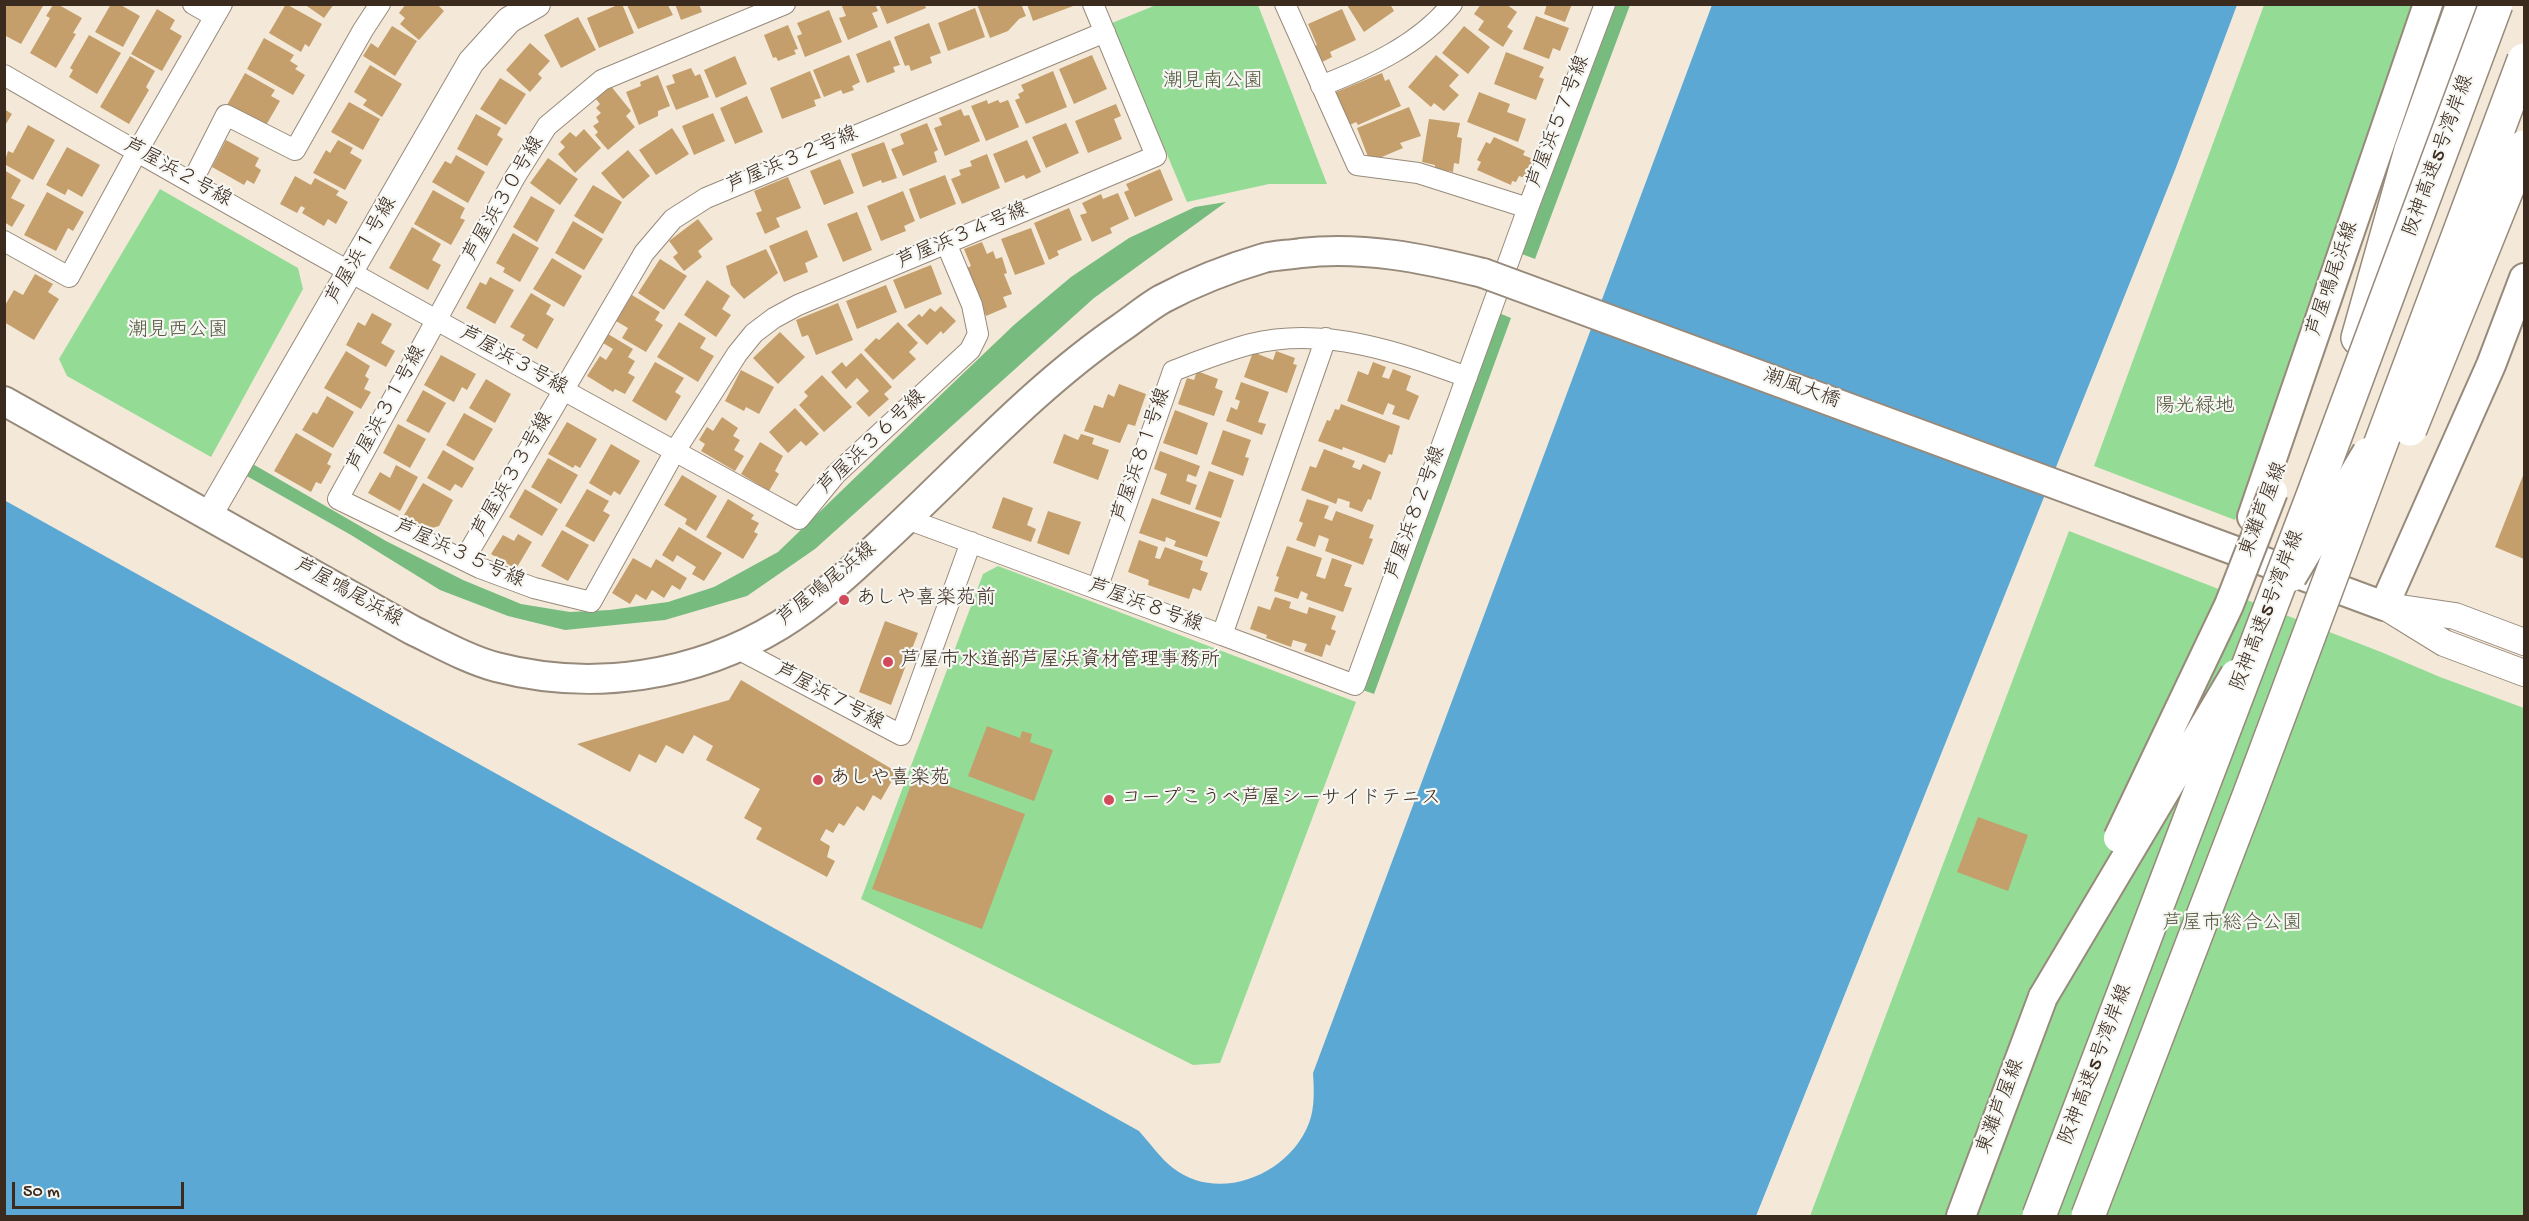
<!DOCTYPE html>
<meta charset="utf-8">
<style>
body{margin:0}
#map{position:relative;width:2529px;height:1221px;overflow:hidden;background:#f4e9d8;font-family:"Gochi Hand",sans-serif}
canvas{display:block}
.frame{position:absolute;inset:0;border:6px solid #3b2a1e;pointer-events:none}
.scale{position:absolute;left:12px;top:1182px;width:172px;height:27px;box-sizing:border-box;border:3px solid #3b2a1e;border-top:0;padding-left:8px;font-size:18px;line-height:21px;white-space:nowrap;color:#3b2a1e;-webkit-text-stroke:4px #f6f6f2;paint-order:stroke}
</style>
<div id="map">
<canvas width="2529" height="1221"></canvas>
<div class="frame"></div>
<div class="scale">50 m</div>
</div>
<script>
const g = document.querySelector('canvas').getContext('2d');
g.lineJoin = 'round';
function paint(path, color) { g.fillStyle = color; g.fill(path, 'evenodd'); }
function stroke(path, color, width, dash) { g.strokeStyle = color; g.lineWidth = width; g.lineCap = dash ? 'butt' : 'round'; g.setLineDash(dash || []); g.stroke(path); }
function write(font, color, halo, rows, align = 'center') {
  g.font = font + ' "Gochi Hand","Klee One",sans-serif'; g.lineWidth = 4.5; g.setLineDash([]); g.textBaseline = 'middle'; g.strokeStyle = halo; g.fillStyle = color; for (const [text, x, y, turn = 0] of rows) {
    g.save(); g.translate(x, y); g.rotate((+turn || 0) * Math.PI / 180); g.textAlign = isNaN(turn) ? turn : align; if (halo) g.strokeText(text, 0, 0); g.fillText(text, 0, 0); g.restore();
  }
}
paint(new Path2D(`
 M1156 5H1258L1327 184H1269L1187 202 1112 23Z
 M2264 5H2424L2235 520 2094 466Z
 M160 189 298 268 303 289 211 457 67 376 59 359Z
 M2069 531 2381 652 2440 677 2524 708V1216H1810Z
 M998 566 1356 702 1220 1063 1193 1065 861 899 983 574Z`), '#94db96');
paint(new Path2D(`
 M1616 5H1630L1535 259 1522 254Z
 M1226 202 1094 298 815 549 747 596 665 620 565 630 508 616 440 590 351 535 245 475 251 463 386 541 463 580 521 604 570 612 610 610 668 602 714 587 778 552 951 385 1015 324 1071 277 1129 238 1195 207Z
 M1499 313 1511 318 1374 694 1360 689Z`), '#77bb7f');
paint(new Path2D(`
 M1712 5H2237L2175 170 1756 1216H5L4 500 1139 1131C1150 1143 1160 1158 1173 1168 1219 1204 1290 1174 1309 1123 1315 1108 1314 1089 1313 1073Z`), '#5ca8d4');
paint(new Path2D(`
 M8 4H40L43 6 21 44 4 35V10Z
 M111 4H119L140 16 123 47 95 32Z
 M286 4 322 24 309 47 305 44 301 52 269 33Z
 M304 4H334L324 18Z
 M406 4H437L444 11 419 40 400 24 405 18 399 13Z
 M620 4H622L634 33 599 48 587 18Z
 M675 4H699L702 12 681 20Z
 M841 4H875L878 11 872 13 878 27 848 40 839 18 846 16Z
 M879 4H924L926 8 887 24Z
 M977 4H1021L1026 16 1019 19 1008 31 990 38Z
 M1027 4H1076V5L1033 21Z
 M1390 4 1394 11 1364 32 1347 5Z
 M1481 4H1506L1517 12 1507 27 1513 31 1503 47 1478 30 1484 21 1474 14Z
 M1547 4H1572L1565 22 1544 14Z
 M53 5H59L82 18 73 33 76 34 56 68 30 53 50 18 46 16Z
 M627 5H668L673 15 638 29Z
 M975 8 985 37 948 51 938 23Z
 M157 9 175 20 170 29 182 36 162 71 131 54Z
 M1342 9 1356 40 1330 52 1332 57 1322 62 1319 56 1317 57 1312 47 1317 45 1308 24Z
 M829 10 842 42 805 57 797 36 802 34 797 23Z
 M1536 16 1569 28 1560 51 1553 48 1549 59 1523 49Z
 M578 17 596 50 561 68 544 35Z
 M929 23 941 53 930 57 932 63 911 71 909 65 905 66 894 37Z
 M788 25 798 49 794 50 796 54 778 61 776 57 773 58 764 35Z
 M392 26 417 41 395 76 363 56 371 43 378 48Z
 M1464 26 1490 47 1468 74 1442 53Z
 M89 35 121 53 97 94 69 77 73 70 70 68Z
 M264 38 294 55 290 61 298 66 295 69 305 75 293 95 247 69Z
 M890 40 900 65 893 67 895 72 867 83 856 54Z
 M530 43 550 61 538 74 542 78 530 92 506 70Z
 M1506 52 1544 67 1539 77 1544 79 1536 100 1494 84Z
 M849 55 860 82 852 86 854 90 843 94 841 90 824 97 813 70Z
 M1092 55 1107 89 1074 104 1059 69Z
 M1436 55 1459 75 1449 86 1459 95 1444 111 1434 103 1431 107 1408 87Z
 M130 56 155 71 146 87 149 90 129 124 100 107Z
 M735 56 747 84 716 98 704 70Z
 M370 65 402 84 382 117 363 105 367 100 354 92Z
 M691 68 695 76 700 74 709 97 676 110 666 86 675 83 672 75Z
 M810 71 821 98 814 100 816 106 782 119 770 88Z
 M1053 71 1067 107 1026 124 1015 100 1020 98 1018 94 1024 91 1021 85Z
 M245 73 275 90 271 96 280 101 265 127 227 105Z
 M1382 73 1385 81 1389 79 1401 106 1358 125 1356 122 1348 126 1334 93Z
 M658 75 670 106 658 111V116L639 125 626 92 641 86 640 82Z
 M500 78 526 94 506 125 480 109Z
 M610 85 631 111 626 116 635 127 608 150 595 135 598 132 593 126 599 122 596 117 601 113 596 108 600 104 595 98Z
 M1479 92 1510 104 1507 112 1526 119 1518 142 1467 122Z
 M747 96 763 132 735 144 720 108Z
 M987 100 988 104 998 100 1000 103 1008 100 1019 127 986 141 971 106Z
 M349 102 380 119 363 150 331 132Z
 M1116 104 1121 116 1114 119 1122 139 1088 153 1075 121Z
 M1409 107 1421 136 1400 143 1403 148 1370 162 1357 128Z
 M4 109 12 114 4 127Z
 M961 109 964 116 969 115 980 141 945 156 934 128 942 125 939 118Z
 M713 113 725 141 694 155 682 126Z
 M476 114 501 128 497 135 503 139 487 166 457 149Z
 M1429 119 1460 123 1457 137 1462 138 1459 164 1454 163 1453 172 1435 169V165L1422 162Z
 M927 123 938 150 934 152 937 162 903 176 891 149 904 144 900 134Z
 M1066 123 1079 153 1046 168 1032 137Z
 M28 125 55 140 33 180 4 164 8 151 13 153Z
 M672 128 689 154 656 175 639 150Z
 M584 129 601 148 575 173 558 154 565 147 560 142 570 132 576 137Z
 M1494 137 1525 151 1523 155 1533 159 1525 178 1519 176 1516 182 1512 181 1511 185 1477 170 1481 162 1477 160 1486 142 1490 144Z
 M226 140 259 158 255 166 261 170 254 184 247 180 244 185 212 167Z
 M338 140 353 148 350 153 362 160 345 190 313 173 326 150 330 153Z
 M1027 140 1041 172 1026 179 1024 175 1005 183 993 154Z
 M884 142 897 178 882 183 881 180 863 187 851 154Z
 M67 147 100 165 82 197 68 189 65 195 46 185Z
 M628 150 650 176 623 199 601 173Z
 M987 154 1000 188 962 204 951 179 961 175 959 170 972 166 970 161Z
 M456 155 485 172 468 203 432 182 445 161 451 164Z
 M548 158 578 179 560 205 530 183Z
 M840 159 854 193 824 205 810 171Z
 M1160 169 1173 200 1135 217 1124 192 1129 190 1126 184Z
 M4 170 21 180 11 198 25 205 12 227 4 222Z
 M945 175 956 204 920 219 909 189Z
 M295 176 311 185 315 178 339 191 336 195 348 202 336 224 328 219 324 226 302 213 305 208 301 206 297 213 280 204Z
 M788 177 801 208 776 218 780 227 765 234 756 213 762 211 754 191Z
 M593 185 622 202 603 234 574 216Z
 M433 190 465 208 460 218 465 220 451 245 414 224Z
 M903 191 915 221 904 226 906 231 881 241 867 206Z
 M47 192 84 212 73 231 68 228 56 251 24 235Z
 M1118 193 1129 219 1110 228 1112 233 1092 242 1080 215 1087 213 1082 203 1101 194 1103 199Z
 M531 196 555 210 537 242 513 227Z
 M1069 208 1082 240 1057 251 1059 255 1049 260 1034 223Z
 M857 212 872 250 843 262 827 224Z
 M698 219 713 239 698 251 702 257 684 271 673 257 678 253 669 241Z
 M573 221 603 239 584 270 555 253Z
 M412 227 441 244 432 260 441 265 428 290 389 268Z
 M1031 228 1045 264 1015 275 1001 239Z
 M807 230 818 257 805 263 808 272 784 282 769 246Z
 M513 233 539 248 520 282 503 272 505 268 496 263Z
 M982 242 987 254 993 251 996 259 1002 257 1007 273 1004 274 1012 294 1003 297 1007 307 986 316 967 268 971 266 964 249Z
 M766 249 778 273 744 299 731 285 726 266Z
 M552 258 582 276 564 307 533 289Z
 M660 259 687 276 664 310 638 293Z
 M931 265 942 294 905 309 893 280Z
 M35 274 53 284 48 292 59 299 34 340 4 322V307L14 290 23 295Z
 M490 277 514 290 495 324 466 308 480 282 486 285Z
 M707 280 730 296 722 309 731 315 716 337 684 315Z
 M886 285 897 312 857 329 846 301Z
 M531 293 551 305 546 314 554 319 537 349 522 340 525 335 510 327Z
 M632 295 660 312 655 320 663 325 646 352 622 338 628 328 616 321Z
 M838 303 853 340 816 355 808 335 802 337 796 320Z
 M941 306 956 321 943 334 941 331 927 345 907 325 919 314 922 317 930 308 935 312Z
 M372 313 392 324 381 343 395 351 386 367 346 345 358 322 365 326Z
 M679 322 706 338 700 348 714 356 698 382 657 357Z
 M898 322 918 343 909 352 916 359 893 380 864 350 876 338 879 340Z
 M780 332 805 357 778 384 753 358Z
 M608 334 633 349 628 357 635 361 628 373 635 377 625 394 615 389 613 392 587 376 600 356 606 360 613 349 603 343Z
 M346 351 370 366 365 376 369 379 364 389 371 392 361 409 324 388Z
 M1276 351 1295 358 1293 364 1297 365 1287 393 1244 377 1253 352 1273 360Z
 M861 353 892 387 884 394 889 399 869 417 856 403 869 391 857 378 846 389 831 372 842 362 846 367Z
 M441 355 476 374 467 390 462 387 454 402 424 385Z
 M655 362 684 378 675 392 681 396 666 421 632 401Z
 M1373 362 1386 367 1382 377 1389 379 1393 369 1411 376 1406 390 1419 396 1409 420 1392 414 1395 406 1388 403 1383 415 1347 401 1358 371 1368 375Z
 M741 370 774 387 759 414 746 407 744 411 725 401Z
 M1197 371 1218 379 1215 388 1223 391 1214 416 1178 404 1187 378 1194 380Z
 M822 375 852 407 824 432 799 405 808 396 804 392Z
 M486 379 511 394 495 423 469 408Z
 M1241 382 1269 392 1258 422 1266 424 1262 435 1226 421 1231 407 1237 410 1240 401 1235 399Z
 M1119 384 1146 394 1135 426 1128 424 1120 443 1084 431 1094 405 1103 408 1108 394 1114 397Z
 M423 390 446 403 429 433 406 421Z
 M327 396 354 412 333 448 302 430 313 412 317 414Z
 M1341 404 1400 426 1392 455 1389 454 1385 463 1343 447 1342 450 1318 441 1327 420 1330 421 1335 409 1339 410Z
 M795 408 819 434 806 446 801 441 788 453 769 432Z
 M1175 410 1208 423 1197 455 1163 443Z
 M464 413 493 429 474 461 446 445Z
 M722 417 738 428 733 436 740 440 734 450 744 456 735 471 701 451 705 444 699 440 707 427 713 431Z
 M567 422 597 439 580 468 575 465 573 468 548 454Z
 M398 424 426 439 410 468 383 453Z
 M1223 430 1251 440 1245 457 1249 458 1243 476 1211 464Z
 M296 433 332 454 327 464 331 466 321 484 316 482 311 492 274 471Z
 M1064 434 1078 440 1081 434 1094 438 1092 444 1109 450 1098 480 1053 463Z
 M760 442 783 456 775 471 779 474 769 491 741 474Z
 M611 444 640 461 620 495 614 491 611 496 589 483Z
 M1324 449 1355 461 1352 467 1360 470 1363 464 1381 472 1371 500 1368 499 1362 512 1349 507 1350 502 1338 498 1336 504 1301 490 1310 466 1316 468Z
 M443 450 474 468 462 488 455 484 450 491 427 478Z
 M1160 451 1200 466 1196 477 1188 474 1186 481 1197 485 1190 505 1160 494 1167 474 1154 469Z
 M548 458 578 475 561 504 531 487Z
 M396 465 418 477 400 511 368 493 380 472 390 478Z
 M1209 471 1234 480 1221 518 1195 509Z
 M2524 473V559L2495 547Z
 M682 475 717 496 696 531 685 524 687 519 664 505Z
 M423 483 453 500 439 526 429 529 404 515Z
 M525 489 558 509 542 536 509 517Z
 M587 489 609 501 603 511 610 515 594 542 565 526Z
 M1003 497 1033 508 1027 525 1036 529 1031 542 992 528Z
 M1152 498 1220 522 1207 557 1174 546 1176 541 1166 537 1165 542 1139 533Z
 M728 499 754 515 751 519 759 523 754 532 758 534 743 559 706 537Z
 M1307 499 1329 506 1324 518 1332 521 1336 511 1374 525 1369 538 1373 539 1363 565 1325 551 1329 539 1319 535 1315 547 1296 540 1303 523 1299 521Z
 M1048 511 1081 522 1069 555 1037 543Z
 M679 527 722 553 704 581 692 574 696 567 677 555 673 562 662 555Z
 M562 530 589 545 568 581 541 566Z
 M518 534 532 542 516 569 491 554 503 535 514 541Z
 M1139 540 1158 547 1155 558 1160 559 1165 547 1203 561 1200 570 1208 573 1201 591 1193 588 1189 599 1148 585 1149 580 1128 572Z
 M1287 546 1322 558 1316 576 1325 579 1332 558 1352 565 1344 586 1352 588 1343 612 1306 599 1308 594 1301 591 1298 599 1274 591 1279 577 1276 576Z
 M633 558 651 568 656 559 687 578 680 590 672 585 664 598 652 590 646 600 636 594 630 604 612 593Z
 M1275 597 1291 602 1289 608 1307 614 1309 607 1336 616 1331 629 1336 631 1330 646 1326 644 1322 657 1304 651 1307 644 1293 640 1291 647 1266 638 1267 635 1250 629 1258 606 1270 610Z
 M885 621 918 633 891 705 859 692Z
 M741 680 897 772 881 800 873 795 864 811 857 806 844 826 839 823 833 833 826 829 820 840 830 846 827 857 835 861 827 877 756 839 762 828 744 818 760 789 706 760 713 746 694 735 683 754 666 745 656 763 639 754 630 772 577 744 729 700Z
 M987 726 1020 738 1022 731 1032 734 1030 742 1053 750 1034 801 968 776Z
 M915 774 1025 814 982 929 872 889Z
 M1978 817 2028 835 2008 891 1957 872Z`), '#c49f6c');
const minor = new Path2D(`
 M193 4 214 16
 M785 4 602 80 547 126 515 177 338 499 480 568 534 588 591 602 675 451 737 354 754 333 774 318 798 305 1156 156 1093 4
 M1285 4 1357 165 1418 173 1528 208 1605 4
 M4 75C267 228 533 374 799 519L836 474 970 350 978 334 972 305 946 243
 M1321 86C1369 67 1419 45 1452 4
 M192 182 226 115 295 150 363 30 380 4
 M4 241 69 277 137 152 222 4
 M907 519 1222 635 1326 338
 M464 560 644 253 673 219 706 198 1105 32
 M1097 589 1173 371C1199 361 1224 351 1251 344 1325 326 1398 352 1467 377
 M1222 635 1355 685 1528 208
 M734 647 901 735 971 542`);
const tertiary = new Path2D(`
 M209 515 471 62 509 20 537 4
 M2384 606 2444 643 2524 673
 M2394 607 2455 616 2524 642`);
const secondary = new Path2D(`
 M4 401 412 630C439 643 467 659 496 667 592 692 695 677 780 625 818 602 852 570 884 540 962 468 1034 387 1122 327 1135 318 1148 307 1162 299 1194 282 1230 268 1264 258 1276 255 1289 255 1301 253 1363 246 1422 258 1483 273
 M2120 508 2384 606 2491 365 2524 278
 M2252 517 2428 4
 M1961 1216 2043 997`);
const motorway = new Path2D(`
 M2358 338 2411 150 2463 4`);
stroke(minor, '#988a7b', 22);
stroke(tertiary, '#988a7b', 28);
stroke(secondary, '#988a7b', 32);
stroke(motorway, '#988a7b', 36);
stroke(minor, '#fff', 20);
stroke(tertiary, '#fff', 26);
stroke(secondary, '#fff', 28);
stroke(motorway, '#fff', 33);
const secondaryBridge = new Path2D(`
 M1483 273 2120 508
 M2292 577 2367 452
 M2118 838 2229 605 2273 492
 M2043 997 2235 674`);
const motorwayBridge = new Path2D(`
 M2410 429 2524 147
 M2039 1216 2314 493 2496 4
 M2088 1216 2249 796 2524 60`);
stroke(secondaryBridge, '#988a7b', 32, []);
stroke(motorwayBridge, '#988a7b', 36, []);
stroke(secondaryBridge, '#fff', 28);
stroke(motorwayBridge, '#fff', 33);
for (const [x, y, r, color] of [
 [844,600,6,"#d1495b"],
 [888,662,6,"#d1495b"],
 [818,780,6,"#d1495b"],
 [1109,800,6,"#d1495b"]
]) { const dot = new Path2D(); dot.arc(x, y, r, 0, 2 * Math.PI); g.fillStyle = color; g.fill(dot); stroke(dot, '#f6f6f2', 2); }
write('20px', '#51563c', '#f6f6f2', [
 ["潮見南公園",1213,83],
 ["潮見西公園",178,332],
 ["陽光緑地",2195,408],
 ["芦屋市総合公園",2232,925]
]);
write('20px', '#3b2a1e', '#f6f6f2', [
 ["芦屋浜５７号線",1560,122,-69],
 ["阪神高速5号湾岸線",2440,156,-70],
 ["芦屋浜３２号線",793,161,-23],
 ["芦屋浜２号線",177,174,29],
 ["芦屋浜３０号線",505,199,-60],
 ["芦屋浜３４号線",963,237,-23],
 ["芦屋浜１号線",363,251,-60],
 ["芦屋鳴尾浜線",2334,279,-71],
 ["芦屋浜３号線",513,362,29],
 ["潮風大橋",1801,390,20],
 ["芦屋浜３１号線",388,409,-61],
 ["芦屋浜３６号線",873,443,-44],
 ["芦屋浜８１号線",1143,455,-71],
 ["芦屋浜３３号線",514,475,-60],
 ["東灘芦屋線",2265,510,-69],
 ["芦屋浜８２号線",1417,513,-70],
 ["芦屋浜３５号線",459,555,24],
 ["芦屋鳴尾浜線",828,585,-39],
 ["芦屋鳴尾浜線",348,594,29],
 ["芦屋浜８号線",1145,607,20],
 ["阪神高速5号湾岸線",2269,611,-69],
 ["芦屋浜７号線",829,698,28],
 ["阪神高速5号湾岸線",2097,1065,-69],
 ["東灘芦屋線",2002,1107,-69]
]);
write('20px', '#3b2a1e', '#f6f6f2', [
 ["あしや喜楽苑前",856,600],
 ["芦屋市水道部芦屋浜資材管理事務所",900,662],
 ["あしや喜楽苑",830,780],
 ["コープこうべ芦屋シーサイドテニス",1121,800]
], 'left');
</script>
